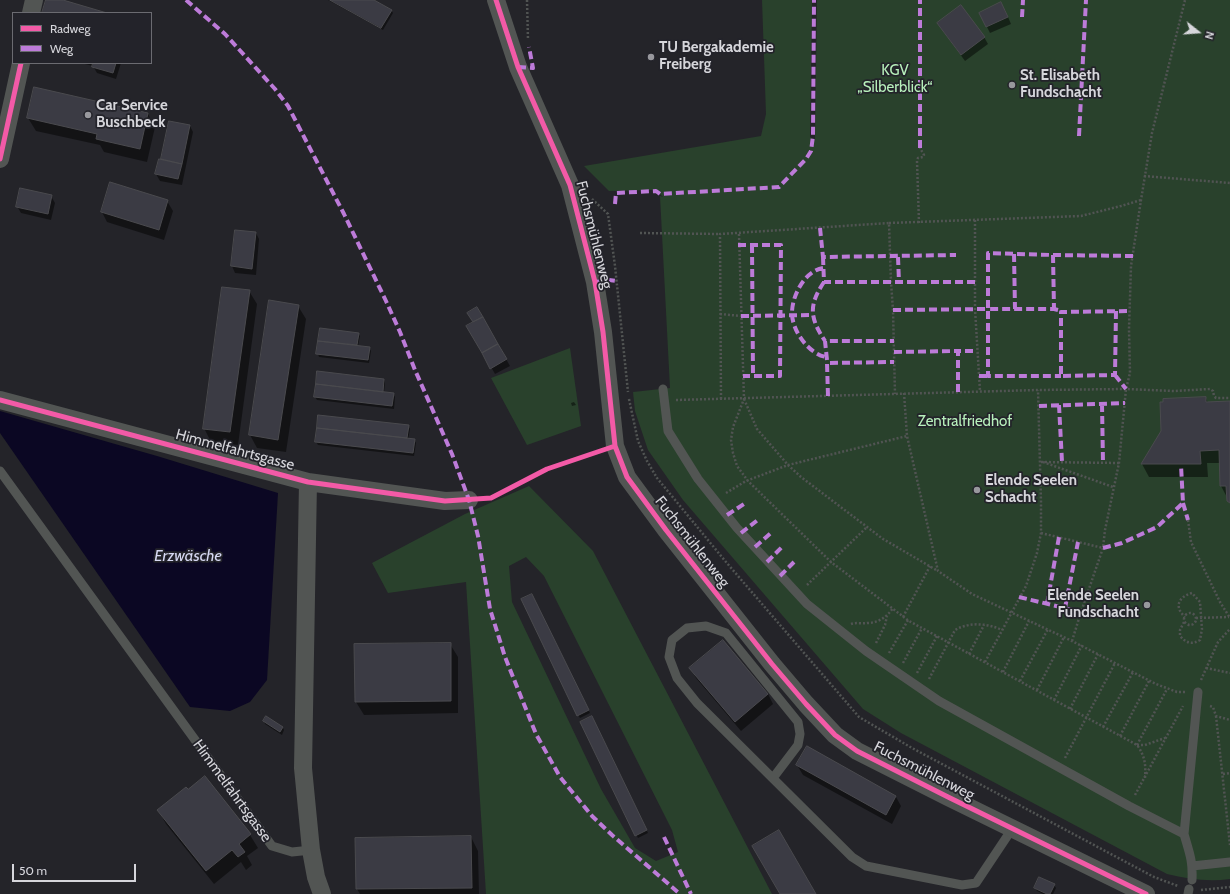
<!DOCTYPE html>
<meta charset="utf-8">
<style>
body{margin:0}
#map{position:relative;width:1230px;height:894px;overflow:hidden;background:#242429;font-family:Cabin,sans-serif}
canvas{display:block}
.legend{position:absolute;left:12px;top:12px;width:140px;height:52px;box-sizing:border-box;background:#23232a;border:1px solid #6b6b71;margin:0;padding:5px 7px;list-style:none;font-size:12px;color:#d6d6db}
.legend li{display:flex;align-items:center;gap:8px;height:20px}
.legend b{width:20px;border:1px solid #6b6b71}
.north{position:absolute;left:1178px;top:12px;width:40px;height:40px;-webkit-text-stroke:3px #23232a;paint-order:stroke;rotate:107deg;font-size:11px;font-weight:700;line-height:16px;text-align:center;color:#d6d6db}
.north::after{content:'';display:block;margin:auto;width:14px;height:18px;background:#d6d6db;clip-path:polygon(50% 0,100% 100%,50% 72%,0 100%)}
.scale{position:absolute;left:12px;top:864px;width:124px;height:18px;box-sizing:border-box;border:2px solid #d6d6db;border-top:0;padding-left:5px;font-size:12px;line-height:14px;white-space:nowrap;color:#d6d6db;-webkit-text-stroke:3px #23232a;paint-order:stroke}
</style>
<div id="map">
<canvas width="1230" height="894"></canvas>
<ul class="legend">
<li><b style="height:5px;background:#f35aa7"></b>Radweg</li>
<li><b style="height:5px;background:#bd7bd9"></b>Weg</li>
</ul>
<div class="north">N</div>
<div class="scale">50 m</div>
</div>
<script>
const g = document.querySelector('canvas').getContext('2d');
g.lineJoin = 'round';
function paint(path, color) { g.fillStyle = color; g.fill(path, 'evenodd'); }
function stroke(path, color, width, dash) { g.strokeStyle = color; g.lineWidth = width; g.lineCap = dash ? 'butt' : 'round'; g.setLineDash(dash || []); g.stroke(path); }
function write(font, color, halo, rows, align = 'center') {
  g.font = font + ' Cabin,sans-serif'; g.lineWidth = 3.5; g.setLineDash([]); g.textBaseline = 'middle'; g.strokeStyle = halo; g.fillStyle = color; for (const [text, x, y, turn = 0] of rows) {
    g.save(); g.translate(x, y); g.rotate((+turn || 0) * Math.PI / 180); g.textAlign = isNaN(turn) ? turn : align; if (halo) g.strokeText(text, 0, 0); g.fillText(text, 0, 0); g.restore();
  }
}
paint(new Path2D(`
 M762 0H812L810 137 815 140 817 0H1230V879C1208 882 1188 879 1167 874L901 733 863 709 683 500 648 450 635 411 633 392 670 388 660 196 663 197 656 190 609 191 584 166 761 136 766 114Z
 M570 348 581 426 527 445 491 378Z
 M529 486 593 551 772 894H486L466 582 388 593 372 563 465 514ZM526 557 544 576 672 830 678 852 656 861 635 848 601 789 512 602 509 566Z`), '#29412c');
paint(new Path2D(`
 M0 411 157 456 278 493 267 680 250 702 230 711 190 707 0 433Z`), '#0b0723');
paint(new Path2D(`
 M328 0H372L391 10 393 13 383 30Z
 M1005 10 1011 24 990 33 980 13Z
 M938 24 984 37 988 44 965 61Z
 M81 63H121L116 79 97 73 93 66Z
 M148 114 155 127 147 162 104 152 100 145 36 131 28 118Z
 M170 122 190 126 193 132 182 185 160 181 156 174 162 161Z
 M110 184 167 201 173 211 164 240 107 222 102 212Z
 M51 196 55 203 51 220 21 213 17 206Z
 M256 233 259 239 256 275 235 273 232 266Z
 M249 291 257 304 238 445 211 442 204 428Z
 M270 301 298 306 306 319 286 452 257 448 250 435Z
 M477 308 510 366 495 374 468 326 474 323 469 313Z
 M320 329 358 334 360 336 358 346 369 348 371 351 369 363 319 357 318 354Z
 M318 372 384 380 385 383 384 393 393 394 395 397 394 409 317 400 315 397Z
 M1206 398 1208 403 1230 402V503L1221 486V463H1207L1208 477H1149L1142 464Z
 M574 402 576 405 572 406 571 403Z
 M319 416 408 426 410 429 408 440H414L416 443 414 456 318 445 316 442Z
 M534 598 590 713 580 718 578 715Z
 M450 644 458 657V713L364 715 356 702Z
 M691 669 768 694 773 704 741 731 696 678Z
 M593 720 648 833 638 838 581 722Z
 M264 721 283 728 284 730 282 735 265 724Z
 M797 765 896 797 901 806 892 824 803 775Z
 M204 777 250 835 258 848 247 856 252 865 246 870 241 862 214 884 166 824 159 811Z
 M471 837 478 851 479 894H360L357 889Z
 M1054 885 1056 888 1053 894H1043L1037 891 1035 888Z`), '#0007');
const building = new Path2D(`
 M46 0H63L107 13H42Z
 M330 0H374L392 10 381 28Z
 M1001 2 1008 17 986 27 979 13Z
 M961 5 985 37 961 55 937 23Z
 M93 63H116L113 73 92 67Z
 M34 87 148 113 140 149 96 139 97 134 27 118Z
 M169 121 190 125 182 164 161 159Z
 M159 159 182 164 178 179 155 174Z
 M110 182 168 200 159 230 101 212Z
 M20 188 52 195 48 214 16 207Z
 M235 230 256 232 252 269 231 266Z
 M222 287 250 290 230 432 203 429Z
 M269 300 299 305 278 440 249 435Z
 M477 307 483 317 473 322 467 313Z
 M483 317 498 344 482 353 466 326Z
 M320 328 359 333 357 345 318 341Z
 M318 341 370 347 368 360 316 354Z
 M498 344 507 359 490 369 482 353Z
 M317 371 384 379 383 392 316 384Z
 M316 384 394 393 392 406 314 397Z
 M1206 397V402L1230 401V503L1227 501 1226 486H1220L1219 450 1200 451 1201 464H1141L1161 431 1160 402H1163V399Z
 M318 415 409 425 407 438 317 428Z
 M317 428 415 439 413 453 315 442Z
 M532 594 589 710 577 716 521 599Z
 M723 640 768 694 735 722 689 668Z
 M451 643V701L355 702 354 644Z
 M266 716 283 727 280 732 263 721Z
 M592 716 647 830 635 836 580 722Z
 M807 746 896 796 886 815 796 765Z
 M205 776 251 834 239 844 245 852 238 857 232 850 206 871 157 810 186 787 188 789Z
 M779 830 816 894H780L752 846Z
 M471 836 472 888 356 889 355 838Z
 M1039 877 1055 884 1050 894H1047L1034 888Z`);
paint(building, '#3b3b44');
stroke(building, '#4a4a4e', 1);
stroke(new Path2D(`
 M527 0 528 40
 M1144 176 1230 183
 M592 199 608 214 615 266 628 392
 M975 220V309L980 391
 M889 223 1081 216 1121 206 1141 200
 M919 223 917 161 918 158 923 157 924 155 920 148
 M640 233 720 234
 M739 234 744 399 733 427 731 440 733 453 737 466 748 481 831 562 909 621 1137 745C1145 756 1146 765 1145 778
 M720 314 741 316
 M904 393 907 436 938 571 972 594 1072 641 1156 684 1177 692H1186
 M629 399 638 441 647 461 657 478 726 562 859 717 912 748 1154 877 1178 886
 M721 399 720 234 889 223 891 282 893 310 895 394
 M744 399 757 429 788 465 801 477 883 539 938 571
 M676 400 1038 390 1126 389 1174 391 1210 389 1213 391 1214 396 1216 398H1230
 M1041 462 1119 463
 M1043 462 1113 487
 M726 493 746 481 788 465 907 436
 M1188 520 1191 542 1220 602 1230 618
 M1041 533 1103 548
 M807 585 867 527
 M1184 619a6 6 0 1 1 12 0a6 6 0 1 1-12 0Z
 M903 617 930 566
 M1196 618 1229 617
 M1184 622 1180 630V636C1186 643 1192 645 1200 640L1202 629 1200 602 1192 593C1178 597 1174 607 1185 617
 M851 624C856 622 862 624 867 623 878 623 887 617 893 608
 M1072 641 1081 612 1103 548 1105 530 1119 463 1126 389 1130 373 1129 329 1131 266 1141 200 1152 133 1185 0
 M876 643 885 625 887 616
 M889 653 908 620
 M969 654 984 625
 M985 662 1026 586 1037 553 1041 533V502L1038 390
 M903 663 922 628
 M1206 668 1230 673
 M1003 672 1029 621
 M917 673 937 636
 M929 679 955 630C969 622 987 623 1002 630
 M1201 680 1218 642 1230 629
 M1020 681 1048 629
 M1037 690 1064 637
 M1054 700 1082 645
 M1210 706 1213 707 1216 716 1230 720
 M1070 709 1098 654
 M1216 716 1230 845
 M1103 727 1133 672
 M1120 736 1149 681
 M1137 745 1167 689
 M1137 745H1145L1165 738
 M1065 758 1115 663
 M1223 774 1230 773
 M1135 795 1183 706
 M1201 890 1230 887`), '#515453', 2.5, [2, 2]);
stroke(new Path2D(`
 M663 389 668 431 698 479 737 528 807 604 866 651 939 701 1129 806 1184 834
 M0 471 272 846 292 852 311 850
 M773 778 798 745 800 734 798 722 726 633 706 626 687 628 672 640 669 657 677 678 697 703 852 857 866 866 962 885 976 883 1012 829
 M1192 866 1230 862
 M1192 880C1193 860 1189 852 1184 834L1198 692
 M1188 894 1189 889`), '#525553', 9);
stroke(new Path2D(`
 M496 0 518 67 570 185 595 282 603 332 615 446 627 477 666 530 772 664 806 704 835 735 857 751 948 797 1146 894
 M31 13 34 0
 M0 159 21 63
 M0 400 308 482 445 501 469 500
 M308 482 303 768 311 850 316 877 322 894`), '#525553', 18);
stroke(new Path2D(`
 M186 0 225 34 275 89 288 106 344 214 386 301 400 332 415 370 452 454 469 500 478 536 490 609 505 657 536 734 560 777 592 816 612 835 680 894
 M1022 17 1023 0
 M518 67 533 68 529 47
 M1079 136 1086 0
 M920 148V0
 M615 204 616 193 656 191 660 194 779 187 806 159 811 151 813 136 814 0
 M820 228 823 257 956 255
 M738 245H781L780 376H743
 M752 245 753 376
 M1014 254 1015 309
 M1053 255 1133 256
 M823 257 824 282H976
 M898 257 899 282
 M823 268C805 271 792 295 792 313 792 331 809 354 826 357
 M595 282 609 280 617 281
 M824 282C808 306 810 318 825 341
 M893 310 988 309V253L1053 255 1054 309
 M1058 310 1054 309H988V376H1061
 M1116 311 1115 375 1061 376V312L1130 311
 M741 316 812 315
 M894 352 958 351
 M827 360 825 341H894
 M1115 375 1126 389
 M979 376H988
 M958 392V351H977
 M828 396 827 363 894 362
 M1102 404 1103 463
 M1059 405 1062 462
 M1039 406 1125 403
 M1183 503 1188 520
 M727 515 747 502
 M741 533 759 519
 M755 547 771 533
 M1103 548 1122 543 1157 527 1183 503 1181 465
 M767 562 782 547
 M780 576 794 562
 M1019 597 1081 612
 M1047 604 1059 537
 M1065 608 1078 542
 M664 837 691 894`), '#bd7bd9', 4, [8, 4]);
stroke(new Path2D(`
 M496 0 518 67 570 185 595 282 603 332 615 446 627 477 666 530 772 664 806 704 835 735 857 751 948 797 1146 894
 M0 159 21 63
 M0 400 308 482 445 501 491 498 547 469 615 446`), '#f35aa7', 5);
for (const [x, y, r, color] of [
 [651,57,4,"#98989d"],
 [1012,85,4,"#98989d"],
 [88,115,4,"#98989d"],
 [977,490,4,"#98989d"],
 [1147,605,4,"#98989d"]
]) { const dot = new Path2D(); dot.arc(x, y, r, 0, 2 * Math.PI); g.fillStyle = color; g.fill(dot); stroke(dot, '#23232a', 1.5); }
write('bold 15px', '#d6d6db', '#23232a', [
 ["TU Bergakademie",659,48],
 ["Freiberg",659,65],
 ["St. Elisabeth",1020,76],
 ["Fundschacht",1020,93],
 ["Car Service",96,106],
 ["Buschbeck",96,123],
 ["Elende Seelen",985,481],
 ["Schacht",985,498],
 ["Elende Seelen",1139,596,"right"],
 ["Fundschacht",1139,613,"right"]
], 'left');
write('15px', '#b7f0bb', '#23232a', [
 ["KGV",895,71],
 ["„Silberblick“",895,88],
 ["Zentralfriedhof",965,422]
]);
write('15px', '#d6d6db', '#23232a', [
 ["Fuchsmühlenweg",594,235,76],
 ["Himmelfahrtsgasse",235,450,15],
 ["Fuchsmühlenweg",692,542,52],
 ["Fuchsmühlenweg",924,771,27],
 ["Himmelfahrtsgasse",232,791,54]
]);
write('italic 16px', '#d7d9f4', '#23232a', [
 ["Erzwäsche",188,556]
]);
</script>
